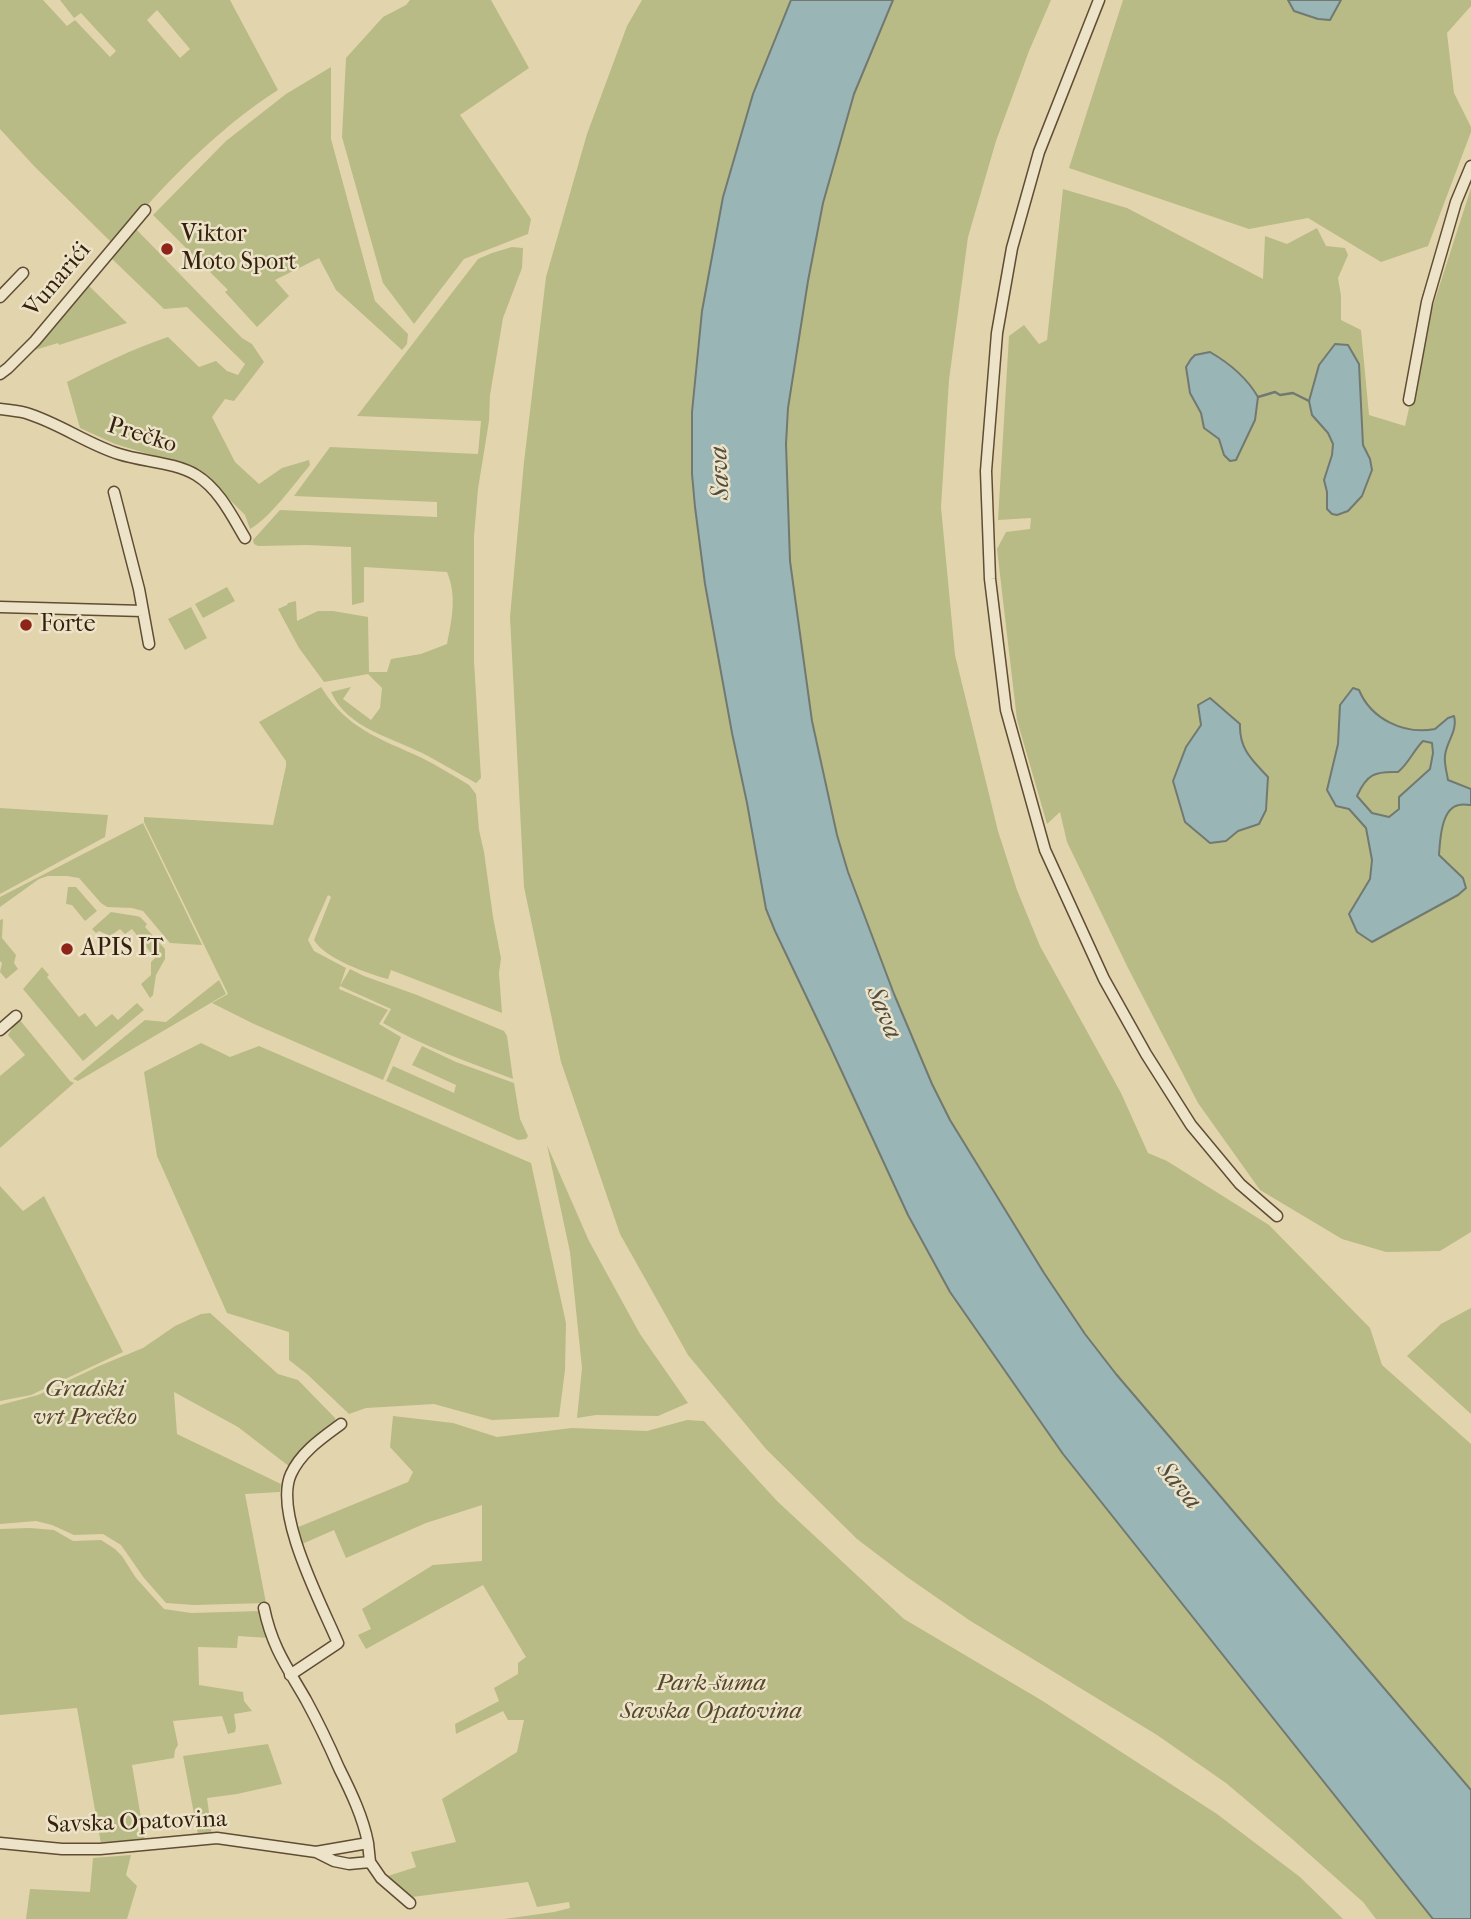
<!DOCTYPE html>
<meta charset="utf-8">
<style>
body{margin:0}
canvas{display:block;background:#e2d4ac}
</style>
<canvas width="1471" height="1919"></canvas>
<script>
const g = document.querySelector('canvas').getContext('2d');
g.lineJoin = 'round';
function paint(path, color) { g.fillStyle = color; g.fill(path, 'evenodd'); }
function stroke(path, color, width, dash) { g.strokeStyle = color; g.lineWidth = width; g.lineCap = dash ? 'butt' : 'round'; g.setLineDash(dash || []); g.stroke(path); }
function write(font, color, halo, rows, align = 'center') {
  g.font = font + ' "IM FELL French Canon",serif'; g.lineWidth = 5; g.setLineDash([]); g.textBaseline = 'middle'; g.strokeStyle = halo; g.fillStyle = color; for (const [text, x, y, turn = 0] of rows) {
    g.save(); g.translate(x, y); g.rotate((+turn || 0) * Math.PI / 180); g.textAlign = isNaN(turn) ? turn : align; if (halo) g.strokeText(text, 0, 0); g.fillText(text, 0, 0); g.restore();
  }
}
paint(new Path2D(`
 M0 0H43L67 26 75 20 110 57 116 51 81 13 74 18 60 0H230L278 90C214 131 162 187 113 244L34 166 0 129ZM157 10 190 49 180 58 147 20Z
 M410 0H491L529 68 460 115 531 219 528 234 464 259 414 324 383 283 342 137 346 58 383 17 406 5Z
 M642 0H791L753 94 723 197 702 311 692 412V474L705 584 732 733 775 931 829 1044 908 1215 950 1292 1063 1454 1433 1919H1376L1363 1902 1291 1838 1226 1783 1157 1735 969 1620 907 1577 857 1539 766 1449 688 1355 620 1234 561 1062 524 887 510 617 524 462 546 277 587 134 627 26Z
 M893 0H1051L1029 51 996 141 968 237 949 380 941 507 955 655 998 831 1017 890 1040 946 1121 1093 1148 1153 1167 1161 1269 1225 1370 1328 1382 1365 1471 1444V1790L1116 1374 1085 1334 1044 1273 950 1120 932 1084 894 994 848 872 837 835 812 721 790 561 786 444 788 408 808 281 823 203 854 94Z
 M1123 0H1471V6L1447 33 1454 93 1471 127V132L1428 246 1381 262 1308 218 1249 229 1069 168Z
 M331 67V139L375 301 408 334 407 344 402 350 336 290 319 258 275 280 289 296 257 327 225 292 228 290 153 215 226 141 286 94Z
 M1471 188V1232L1440 1251 1386 1252 1342 1239 1260 1190 1198 1103 1128 968 1067 842 1060 812 1047 824 1017 720 997 549 1006 532 1030 529 1031 518 998 520 1009 336 1024 325 1039 344 1047 340 1063 189 1127 208 1263 279 1265 236 1287 244 1317 228 1326 246 1345 248 1348 255 1338 278 1341 296V320L1361 330 1369 415 1405 426 1430 315Z
 M134 227 242 338 252 344 264 362 234 401 225 399 212 417 235 462 259 484 282 468 309 460 310 465C296 482 269 519 250 529L245 515 199 469 115 444 80 428 67 382C100 365 132 349 168 337L199 367 216 361 227 371 238 375 245 364 187 307 164 309 109 256Z
 M512 247 523 248 522 268 503 318 490 395 489 421 478 489 474 536V661L481 778 476 783C460 774 444 765 428 756 395 738 348 730 331 692L351 687 343 699 371 720 380 708 382 688 368 674 324 682 299 648 278 609 287 605 288 603 296 601 297 621 318 611H333L368 617 369 672H387L391 659 421 654 447 644C452 619 457 596 447 572L364 567V602L352 605 351 547 307 545 258 546 254 544 253 540 280 510 437 517V502L294 496 330 447 478 454 481 421 357 416 478 259 492 253Z
 M87 284 127 323 59 345 58 343 28 352Z
 M227 587 235 601 203 618 195 604Z
 M191 607 207 638 185 650 168 619Z
 M321 687C347 729 379 738 422 758 438 766 454 776 469 785L476 794 479 830 484 852 493 917 501 958 499 973 502 1013 391 970 388 979C368 974 324 958 314 940L331 897 328 895 308 940 314 951 346 968 340 986 350 969 364 976 417 995 504 1031 507 1036 513 1079C469 1062 424 1047 383 1023L391 1009 340 986 339 989 388 1010 379 1024 401 1037 383 1080 254 1024 212 1003 228 994 144 822V817L273 825 286 766V761L259 722Z
 M0 808 108 815 105 837 0 894Z
 M143 823 202 945 170 943 143 911 132 908 107 907 101 903 79 878 67 876H48L39 879 0 907V897Z
 M68 887H76L97 911 85 921 72 905 66 904Z
 M111 912 136 916 140 917 147 924 145 927 165 949V959L156 975 153 995 150 998 141 984 151 975V962L155 958 132 929 125 934 120 929 110 936 99 931 96 933 92 929Z
 M3 919 2 938 16 955 14 963 18 969 6 979 0 972 2 963 0 961V920Z
 M42 967 49 975 47 977 79 1017 85 1013 96 1027 112 1014 118 1020 137 1003 144 1010 83 1061 23 989Z
 M219 980 226 994 78 1081 73 1079 145 1020 166 1022Z
 M19 1019 70 1081 74 1083 0 1148V1076L25 1055 8 1035 13 1027 12 1025Z
 M201 1043 230 1057 259 1046 531 1163 566 1323 565 1370 559 1417 492 1420 434 1404 366 1408 349 1414 307 1374 289 1360V1332L227 1313 157 1156 144 1072Z
 M422 1046 456 1062 514 1083 520 1119 528 1136 526 1139 518 1140 386 1081 393 1066 454 1093 456 1085 412 1065Z
 M547 1145 589 1241 640 1334 688 1403 658 1416 596 1415 577 1418 582 1368 570 1252Z
 M0 1186 23 1211 44 1196 123 1352 31 1395 0 1401Z
 M1471 1308V1414L1407 1356 1441 1324Z
 M210 1313 278 1374 298 1380 335 1418 336 1423 290 1467 238 1427 174 1392 177 1434 281 1484 280 1492 245 1494 266 1603 194 1605 166 1603 144 1578 121 1545 103 1534 74 1535 52 1525 36 1521 0 1524V1405L38 1395 99 1366 143 1348 175 1326 201 1314Z
 M393 1416 453 1423 497 1437 572 1428 647 1431 687 1420 704 1421 777 1501 904 1619 1041 1700 1217 1814 1300 1877 1343 1919H504L554 1912 570 1908 569 1902 537 1907 528 1882 412 1897 388 1876 416 1867 411 1852 456 1842 442 1799 517 1752 524 1720H508L503 1711 456 1734 455 1724 499 1701 494 1688 518 1674V1663L526 1657 483 1585 366 1649 358 1635 371 1629 362 1609 433 1565 482 1561V1505L426 1523 346 1558 334 1530 302 1544 296 1528 408 1482 413 1472 390 1447Z
 M30 1528 54 1530 73 1541 101 1540 115 1549 122 1556 136 1578 164 1609 191 1613 261 1611 269 1638 238 1636 237 1648 198 1647 199 1685 243 1692 244 1701 252 1711 234 1714 236 1727 235 1732 228 1734 222 1716 173 1721 178 1745 175 1750 174 1758 132 1765 145 1841 101 1844 77 1708 0 1715V1529Z
 M268 1744 282 1784 237 1794 207 1798 212 1835H198L183 1756Z
 M131 1855 126 1875 137 1886 127 1919H26L30 1889 90 1892 93 1858Z`), '#b9bb86');
const water = new Path2D(`
 M791 0H893L854 94 823 203 808 281 788 408 786 444 790 561 812 721 837 835 848 872 894 994 932 1084 950 1120 1044 1273 1085 1334 1116 1374 1471 1790V1919H1433L1063 1454 950 1292 908 1215 829 1044 775 931 766 909 747 803 732 733 705 584 695 507 692 474V412L702 311 723 197 753 94Z
 M1288 0H1341L1330 20 1318 19 1294 11Z
 M1335 344 1348 345 1359 364 1363 445 1370 459 1372 470 1362 496 1348 511 1337 515 1332 514 1327 509V492L1324 480 1332 455 1333 444 1328 433 1312 415 1309 401 1319 365Z
 M1210 352C1229 363 1247 378 1258 397L1255 420 1236 460 1230 461 1224 455 1219 439 1204 428 1201 413 1190 393 1186 367 1191 359 1195 355Z
 M1353 688 1359 690C1371 719 1404 735 1435 729L1448 718 1454 716C1458 731 1446 742 1445 756 1444 764 1447 773 1448 780L1471 789V805C1467 805 1463 804 1459 805 1441 808 1440 841 1439 855L1463 878 1466 888 1458 895 1372 942 1357 932 1349 914 1370 879 1372 860 1366 828 1349 809 1336 806 1327 790 1338 744 1340 705ZM1423 741 1432 743 1433 753 1430 769 1399 797V809L1389 817 1372 813 1357 796C1367 774 1375 771 1398 772 1409 763 1413 751 1423 741Z
 M1210 698 1240 724C1239 749 1252 760 1268 777L1266 810 1259 824 1238 831 1226 841 1210 843 1185 822 1173 781 1186 747 1201 725 1198 705Z`);
paint(water, '#99b5b5');
stroke(water, '#717971', 2);
stroke(new Path2D(`
 M1258 397 1275 392 1280 395 1293 393 1309 401`), '#717971', 2.5);
const minor = new Path2D(`
 M1099 0 1039 152 1012 248 997 333 986 471 990 579 1006 710 1045 850 1104 979 1146 1054 1191 1125 1240 1184 1277 1216
 M0 297 23 273
 M0 374 8 368 35 341 145 210
 M1409 400 1427 302 1456 202 1471 166
 M0 409C9 410 18 411 26 413 59 423 87 444 119 454 144 462 174 462 196 475 219 489 232 516 245 538
 M114 492 139 589 149 644
 M0 607 143 611
 M0 1030 16 1016
 M264 1608C272 1647 287 1667 306 1700 318 1722 329 1745 339 1768 351 1792 363 1817 368 1843
 M290 1675 338 1643C322 1605 273 1513 291 1474 301 1452 322 1438 341 1424
 M0 1843 62 1849H100L217 1838 316 1852 334 1861 349 1864 370 1862 368 1843 316 1852
 M370 1862 381 1878 410 1903`);
stroke(minor, '#604d34', 13);
stroke(minor, '#ece3c9', 10);
for (const [x, y, r, color] of [
 [167,249,7,"#8f2418"],
 [26,625,7,"#8f2418"],
 [67,949,7,"#8f2418"]
]) { const dot = new Path2D(); dot.arc(x, y, r, 0, 2 * Math.PI); g.fillStyle = color; g.fill(dot); stroke(dot, '#ece3c9', 2.5); }
write('24px', '#34200c', '#ece3c9', [
 ["Viktor",181,235],
 ["Moto Sport",181,263],
 ["Forte",40,625],
 ["APIS IT",81,949]
], 'left');
write('24px', '#34200c', '#ece3c9', [
 ["Vunarići",58,280,-50],
 ["Prečko",142,436,17],
 ["Savska Opatovina",137,1823,-2]
]);
write('italic 24px', '#55472a', '#ece3c9', [
 ["Gradski",85,1390],
 ["vrt Prečko",85,1418],
 ["Park-šuma",711,1684],
 ["Savska Opatovina",711,1712]
]);
write('italic 26px', '#524d3f', '#ece3c9', [
 ["Sava",721,473,-93],
 ["Sava",883,1013,67],
 ["Sava",1178,1486,50]
]);
</script>
